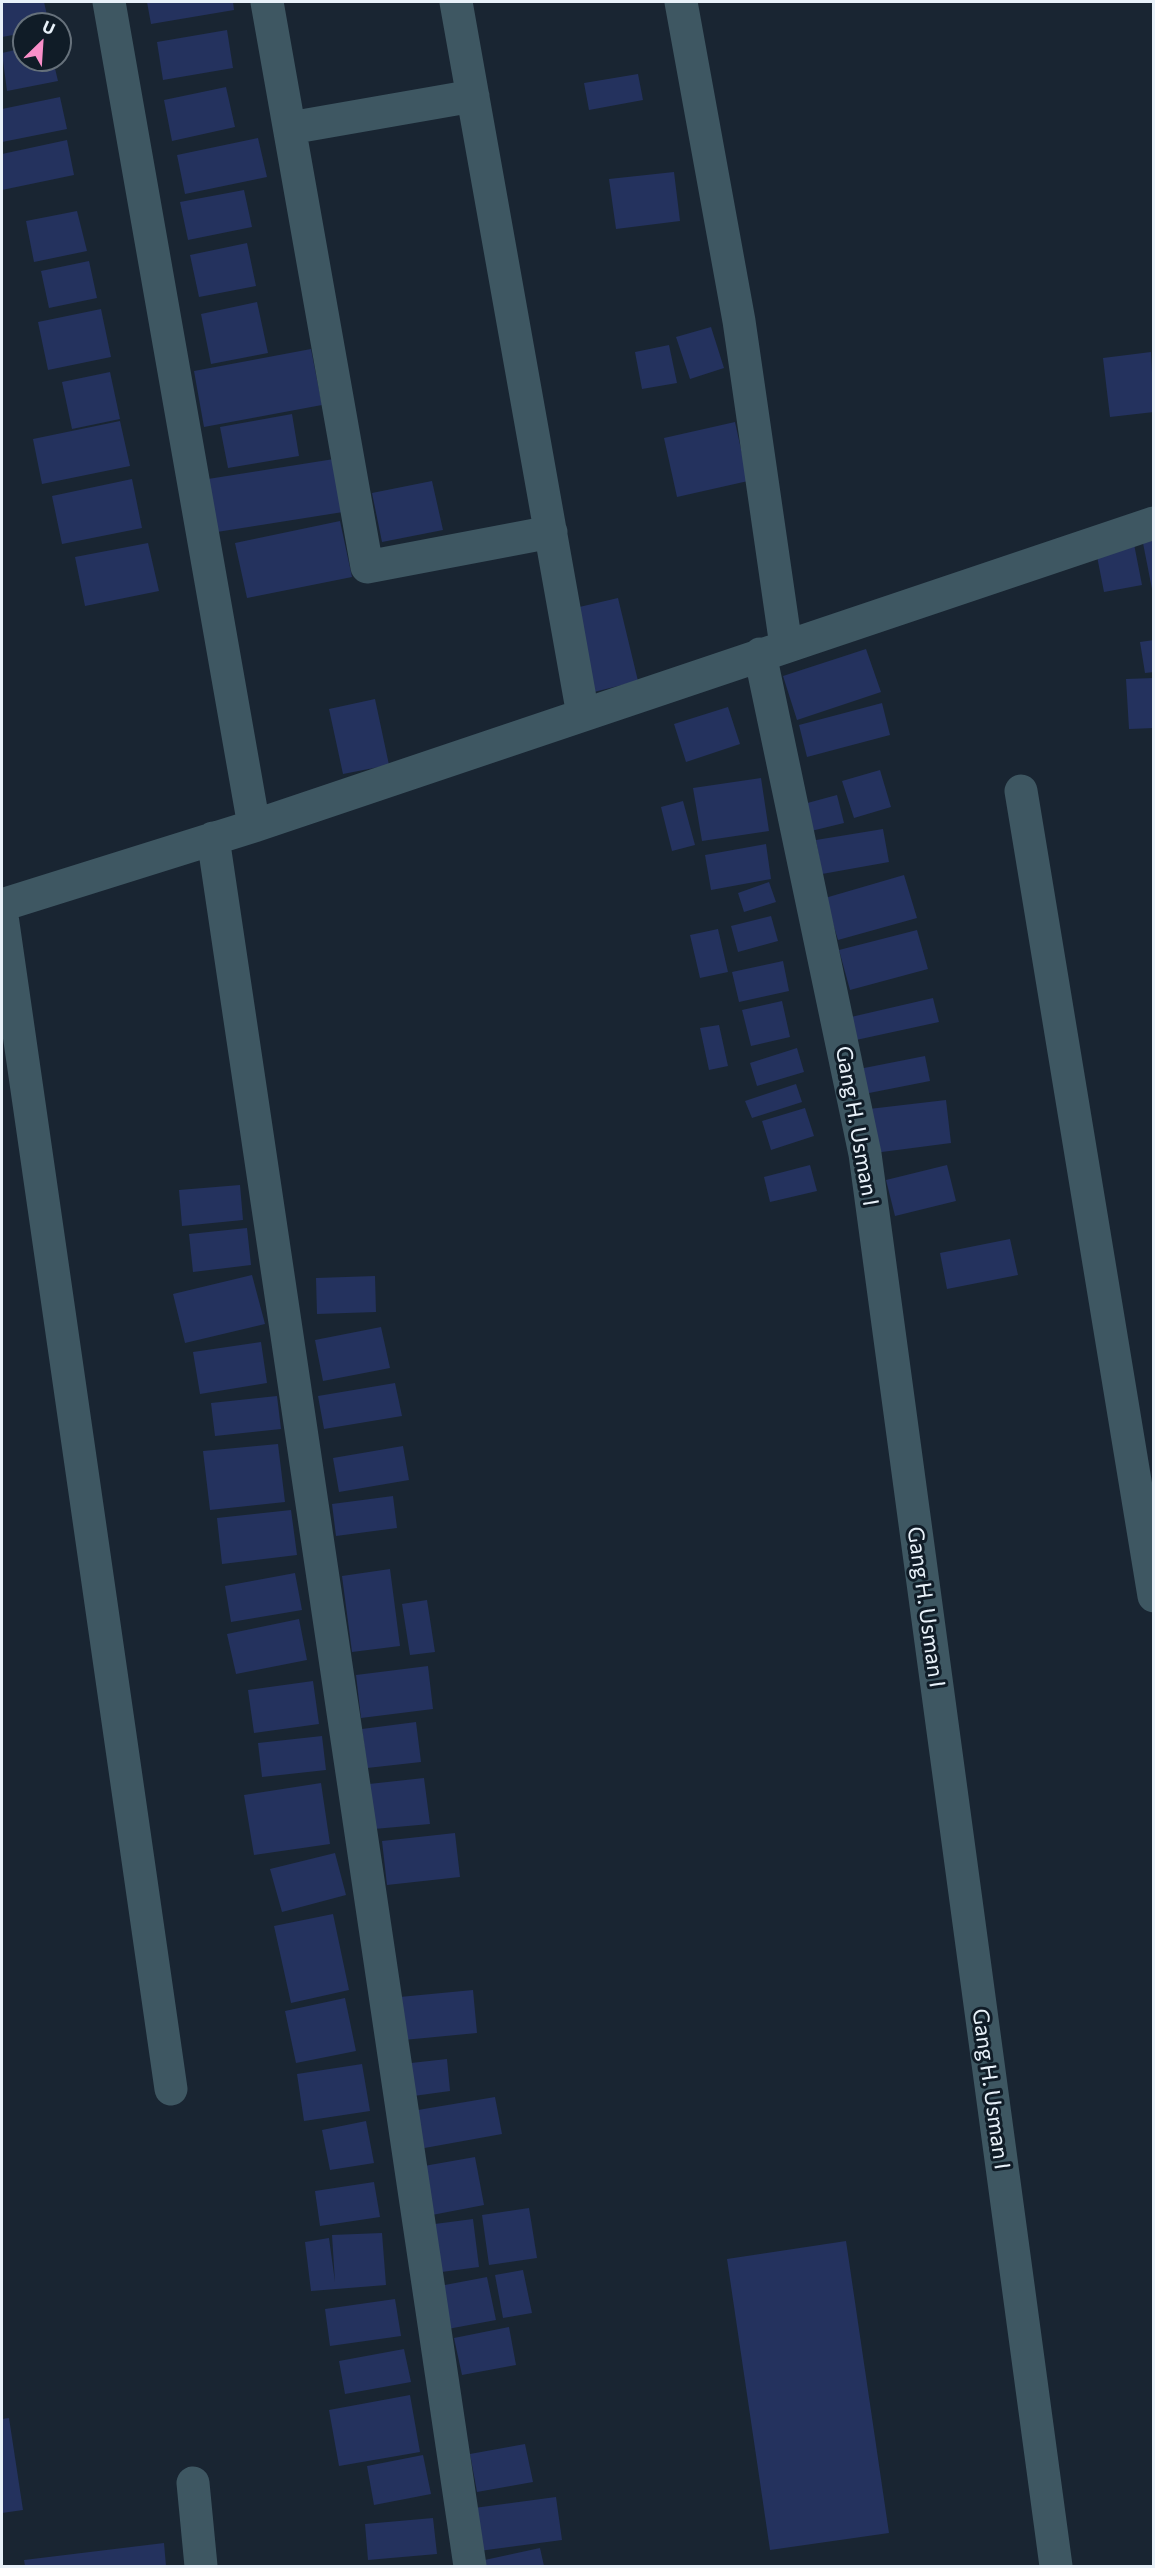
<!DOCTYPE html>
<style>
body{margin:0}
#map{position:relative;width:1155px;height:2568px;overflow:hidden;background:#192532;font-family:Commissioner,sans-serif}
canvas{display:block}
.frame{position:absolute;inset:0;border:3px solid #e8f1f9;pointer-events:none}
.north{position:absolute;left:12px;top:12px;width:60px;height:60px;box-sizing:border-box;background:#101c27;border:2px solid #66717b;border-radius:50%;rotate:25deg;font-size:16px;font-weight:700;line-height:24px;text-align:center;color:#e8f1f9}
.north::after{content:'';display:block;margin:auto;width:21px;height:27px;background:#f98fc9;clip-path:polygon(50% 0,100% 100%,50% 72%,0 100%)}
</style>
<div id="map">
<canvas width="1155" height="2568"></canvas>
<div class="frame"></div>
<div class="north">U</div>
</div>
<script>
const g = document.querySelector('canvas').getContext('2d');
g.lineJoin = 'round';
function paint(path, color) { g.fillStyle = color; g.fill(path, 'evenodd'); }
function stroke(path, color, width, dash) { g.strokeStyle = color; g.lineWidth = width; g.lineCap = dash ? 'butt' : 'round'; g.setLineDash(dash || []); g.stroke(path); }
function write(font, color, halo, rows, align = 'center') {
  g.font = font + ' Commissioner,sans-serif'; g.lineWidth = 6; g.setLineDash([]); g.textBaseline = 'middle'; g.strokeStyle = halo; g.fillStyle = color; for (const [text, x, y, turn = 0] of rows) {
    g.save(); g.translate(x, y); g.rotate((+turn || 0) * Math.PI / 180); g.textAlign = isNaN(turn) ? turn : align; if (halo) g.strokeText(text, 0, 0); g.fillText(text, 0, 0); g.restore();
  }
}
paint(new Path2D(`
 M2 2H44L49 24H24V33L2 37Z
 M147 2H233L234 10 151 24Z
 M227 30 233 68 163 80 157 42Z
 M24 48V60H53L58 81 7 91 2 53Z
 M638 74 643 100 589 110 584 83Z
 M226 87 235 127 172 141 164 100Z
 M60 97 67 129 2 142V109Z
 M258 138 267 177 185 194 177 155Z
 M67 140 74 175 2 190V154Z
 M674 172 680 221 616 229 609 179Z
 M244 190 252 227 188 240 180 202Z
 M77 211 87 251 34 262 26 221Z
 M247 243 256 286 199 297 190 255Z
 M89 261 97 298 49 308 41 271Z
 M257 302 268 353 211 364 201 314Z
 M101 309 111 357 48 370 38 322Z
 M711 327 724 368 690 379 676 337Z
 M669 345 677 383 642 389 635 352Z
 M311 349 322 405 204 427 194 371Z
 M1151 352 1154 412 1110 417 1103 358Z
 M110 372 120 419 72 429 62 382Z
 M292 414 299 456 228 468 220 427Z
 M120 421 130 466 42 484 33 439Z
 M735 422 748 481 677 497 664 438Z
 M334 459 343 512 217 532 208 479Z
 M132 479 142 528 62 544 52 496Z
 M432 481 443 530 382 542 372 493Z
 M340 521 352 577 247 598 235 543Z
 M1154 535V589H1152L1142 538Z
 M148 543 159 591 85 606 75 557Z
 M1134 544 1142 585 1104 592 1096 551Z
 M618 598 638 681 594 692 575 608Z
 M1154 640V672L1145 673 1140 642Z
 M866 649 881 692 797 720 783 676Z
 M1154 678V728L1129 729 1126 679Z
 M375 699 389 765 343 774 329 709Z
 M882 703 890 735 807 757 799 725Z
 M728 707 740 744 686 762 674 724Z
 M880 770 891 807 854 818 842 781Z
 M761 778 769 831 702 841 693 788Z
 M837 795 844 823 807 832 800 805Z
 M683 801 695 845 672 851 661 807Z
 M883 829 889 862 822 874 816 840Z
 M766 844 771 879 711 890 705 855Z
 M904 875 917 918 838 940 825 898Z
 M769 882 776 902 744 912 738 893Z
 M771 916 778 941 738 952 731 926Z
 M718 929 728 972 700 978 690 935Z
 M917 930 928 969 850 990 839 950Z
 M783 961 789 991 739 1002 732 972Z
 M933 998 939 1022 856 1040 851 1017Z
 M782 1001 790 1037 751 1046 742 1010Z
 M719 1025 728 1066 709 1070 700 1028Z
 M797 1048 804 1072 757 1086 750 1063Z
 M925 1056 930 1081 864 1094 859 1069Z
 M796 1084 802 1102 752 1118 745 1101Z
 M946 1100 951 1143 874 1153 869 1109Z
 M805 1108 814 1136 771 1150 762 1121Z
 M810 1165 817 1191 770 1202 764 1177Z
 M947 1165 956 1201 895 1216 886 1180Z
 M240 1185 243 1220 182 1226 179 1190Z
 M247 1228 251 1265 193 1272 189 1234Z
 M1010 1239 1018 1275 947 1289 940 1253Z
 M252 1275 265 1324 185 1343 173 1294Z
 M375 1276 376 1312 317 1314 316 1278Z
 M381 1327 390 1368 323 1381 315 1340Z
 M261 1342 267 1383 200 1394 193 1352Z
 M395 1383 402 1416 324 1429 318 1396Z
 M277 1396 281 1429 215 1436 211 1403Z
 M278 1444 285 1502 210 1510 203 1451Z
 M403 1446 409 1480 339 1492 333 1458Z
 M393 1496 397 1528 336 1536 332 1504Z
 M291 1510 297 1555 222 1564 217 1518Z
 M390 1569 400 1646 352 1652 342 1576Z
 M295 1573 302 1610 231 1622 225 1586Z
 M427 1600 435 1652 410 1655 402 1604Z
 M299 1619 307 1660 236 1674 227 1634Z
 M428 1666 433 1709 361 1718 356 1675Z
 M313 1681 319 1724 254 1733 248 1690Z
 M416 1722 421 1762 367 1768 362 1729Z
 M322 1736 326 1770 262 1777 258 1743Z
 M424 1778 430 1824 374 1829 369 1784Z
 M321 1783 330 1844 254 1855 244 1795Z
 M455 1833 460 1877 387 1885 382 1841Z
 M335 1853 346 1895 282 1912 270 1869Z
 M333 1914 349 1990 291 2003 274 1926Z
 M473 1990 477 2033 393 2041 389 1998Z
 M345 1998 356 2051 296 2063 285 2011Z
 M447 2059 450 2091 406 2097 402 2064Z
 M362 2064 370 2111 304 2121 297 2074Z
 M495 2097 502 2134 419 2149 412 2111Z
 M366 2121 374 2163 330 2170 322 2130Z
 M475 2157 484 2205 432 2215 424 2166Z
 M374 2182 380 2217 320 2226 315 2191Z
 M529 2208 537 2258 489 2265 482 2215Z
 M473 2219 479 2267 434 2273 427 2225Z
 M382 2233 386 2285 311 2291 305 2242 329 2238 335 2282 332 2235Z
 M846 2241 889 2533 770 2550 727 2259Z
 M523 2270 532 2313 503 2318 495 2275Z
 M487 2277 496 2320 437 2331 429 2288Z
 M395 2299 401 2336 330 2346 325 2309Z
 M509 2327 516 2365 462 2375 454 2338Z
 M404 2349 411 2382 345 2394 339 2361Z
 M410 2395 420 2452 339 2466 329 2410Z
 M9 2418 23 2510 2 2513V2419Z
 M525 2444 533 2482 477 2492 470 2454Z
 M423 2455 431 2494 374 2505 367 2466Z
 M556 2497 562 2540 479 2551 474 2508Z
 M433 2518 437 2554 368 2560 365 2524Z
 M164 2543 166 2566H25L24 2560Z
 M540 2548 544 2566H481L480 2561Z`), '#24325e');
stroke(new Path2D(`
 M109 2 254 826
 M267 2 367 567 551 532
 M456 2 583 715
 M681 2 739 321 786 646
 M290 128 473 96
 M760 654 865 1154 1056 2566
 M1021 791 1154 1596
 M213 838 470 2566
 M2 905 254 826 1154 523
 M2 916 171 2089
 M193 2483 201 2566`), '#3e5762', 33);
write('22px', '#e8f1f9', '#101c27', [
 ["Gang H. Usman I",857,1126,80],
 ["Gang H. Usman I",926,1607,82],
 ["Gang H. Usman I",991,2089,82]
]);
</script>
